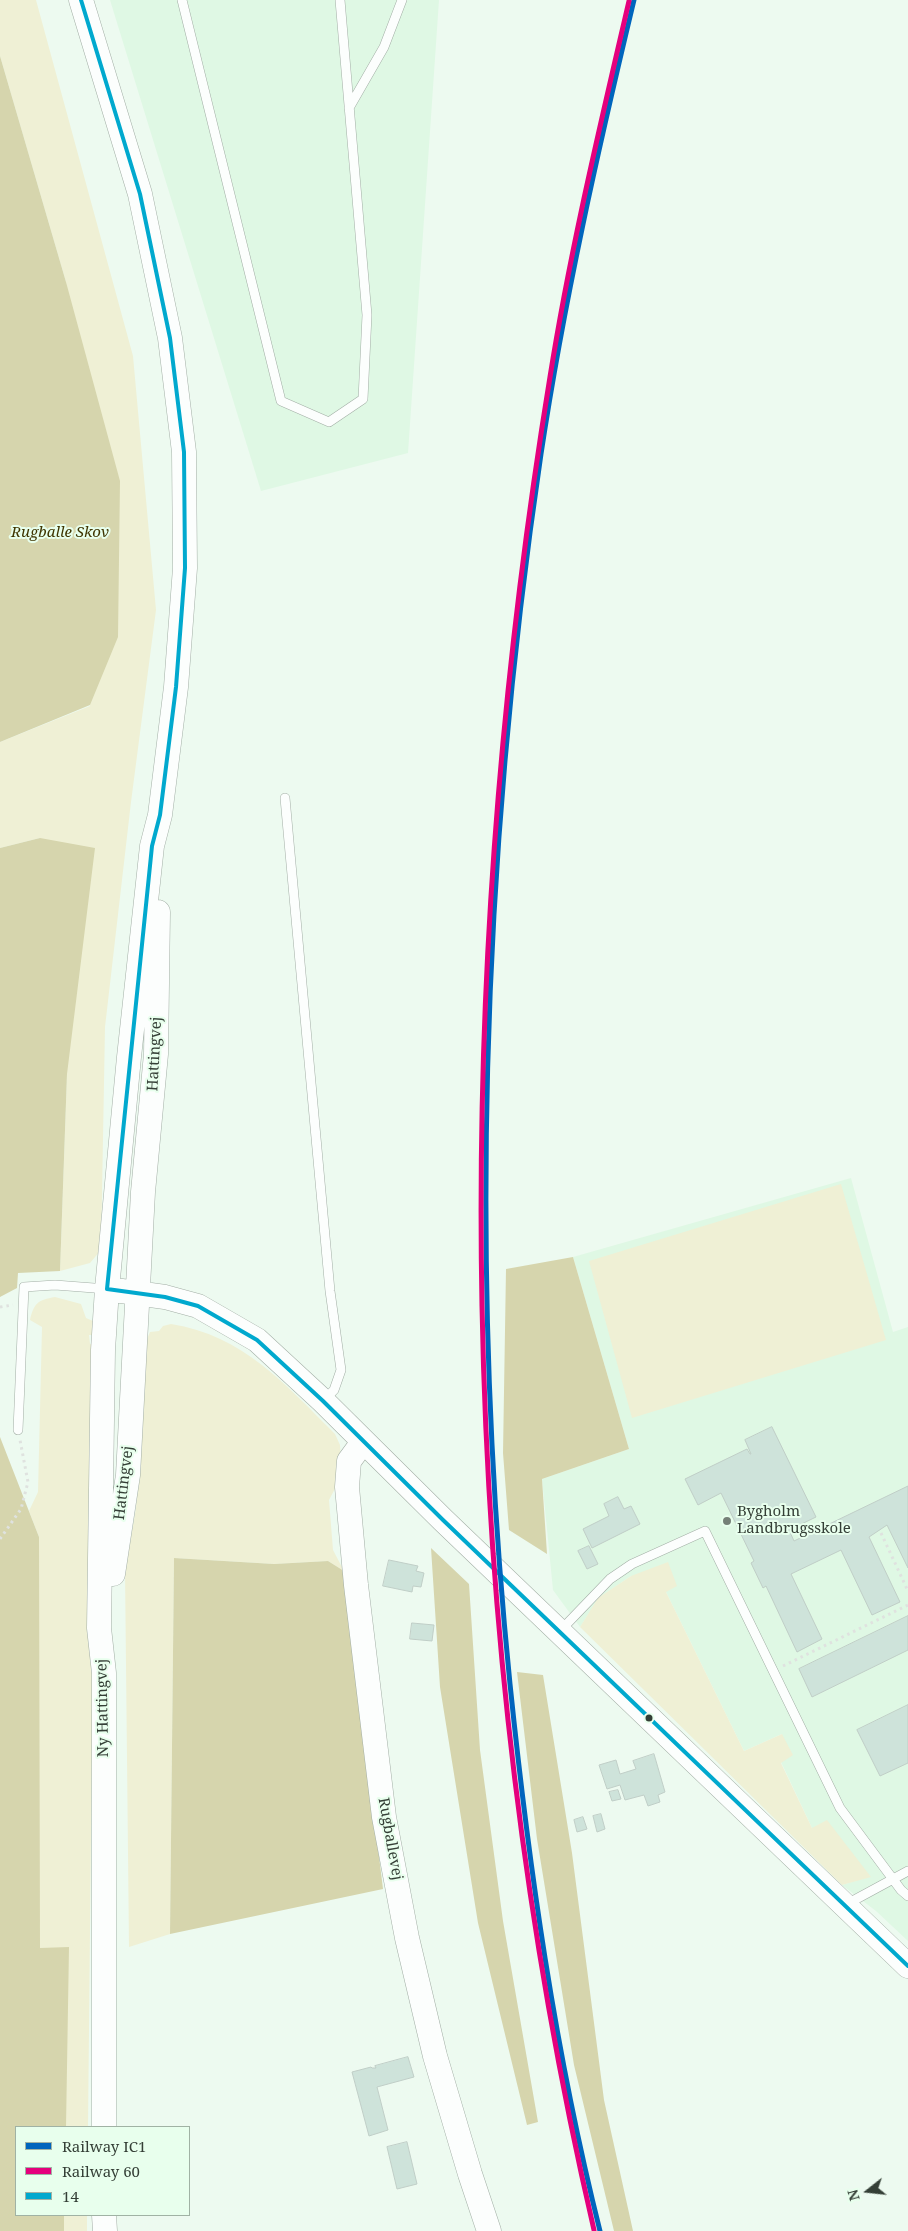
<!DOCTYPE html>
<style>
body{margin:0}
#map{position:relative;width:908px;height:2231px;overflow:hidden;background:#edfaf0;font-family:"Noto Serif",serif}
canvas{display:block}
.legend{position:absolute;left:15px;top:2126px;width:175px;height:90px;box-sizing:border-box;background:#e8ffed;border:1px solid #a0b2a4;margin:0;padding:6px 9px;list-style:none;font-size:15px;color:#343f36}
.legend li{display:flex;align-items:center;gap:10px;height:25px}
.legend b{width:25px;border:1px solid #a0b2a4}
.north{position:absolute;left:843px;top:2166px;width:50px;height:50px;-webkit-text-stroke:4px #e8ffed;paint-order:stroke;rotate:254deg;font-size:14px;font-weight:700;line-height:20px;text-align:center;color:#343f36}
.north::after{content:'';display:block;margin:auto;width:18px;height:22px;background:#343f36;clip-path:polygon(50% 0,100% 100%,50% 72%,0 100%)}
</style>
<div id="map">
<canvas width="908" height="2231"></canvas>
<ul class="legend">
<li><b style="height:6px;background:#0065bd"></b>Railway IC1</li>
<li><b style="height:6px;background:#e5007d"></b>Railway 60</li>
<li><b style="height:6px;background:#00a9ce"></b>14</li>
</ul>
<div class="north">N</div>
</div>
<script>
const g = document.querySelector('canvas').getContext('2d');
g.lineJoin = 'round';
function paint(path, color) { g.fillStyle = color; g.fill(path, 'evenodd'); }
function stroke(path, color, width, dash) { g.strokeStyle = color; g.lineWidth = width; g.lineCap = dash ? 'butt' : 'round'; g.setLineDash(dash || []); g.stroke(path); }
function write(font, color, halo, rows, align = 'center') {
  g.font = font + ' "Noto Serif",serif'; g.lineWidth = 4; g.setLineDash([]); g.textBaseline = 'middle'; g.strokeStyle = halo; g.fillStyle = color; for (const [text, x, y, turn = 0] of rows) {
    g.save(); g.translate(x, y); g.rotate((+turn || 0) * Math.PI / 180); g.textAlign = isNaN(turn) ? turn : align; if (halo) g.strokeText(text, 0, 0); g.fillText(text, 0, 0); g.restore();
  }
}
paint(new Path2D(`
 M110 0H439L408 453 261 491Z
 M851 1178 893 1332 908 1327V1941L876 1911 842 1885 870 1876 812 1828 781 1762 782 1734 744 1751 666 1592 631 1576 599 1598 580 1627 553 1590 542 1479 629 1449 573 1257Z`), '#dff8e4');
paint(new Path2D(`
 M0 0H36L133 356 156 610 131 802 105 1027 101 1250 90 1263 60 1271 67 1074 40 838 0 848V742L90 706 66 282 0 56Z
 M841 1184 886 1340 632 1418 589 1261Z
 M55 1297 81 1304 86 1318 93 1321V1335H89L90 1344H96L88 2127H16V2215H87V2231H0V1574L39 1754V1537L29 1511 38 1492 42 1327 30 1320C34 1303 38 1300 55 1297Z
 M171 1324C243 1335 286 1385 335 1434L340 1445 341 1461 338 1483 329 1500 333 1550 344 1571 328 1561 274 1564 174 1558 170 1934 129 1947 125 1571 136 1508 147 1339 150 1332 159 1331 163 1326Z
 M668 1562 677 1586 666 1592 744 1751 782 1734 793 1755 781 1763 812 1828 827 1820 871 1877 842 1885 580 1627 598 1598 631 1576Z`), '#eff0d5');
paint(new Path2D(`
 M0 56 66 282 120 481 118 637 90 705 0 742Z
 M40 838 95 848 67 1074 60 1271 18 1273 17 1288 0 1297V848Z
 M573 1257 629 1449 542 1479 547 1554 509 1530 503 1453 506 1269Z
 M0 1437 39 1537 40 1948 69 1947 66 2127H16V2215H64V2231H0Z
 M431 1548 469 1584 480 1750 503 1921 538 2122 527 2125 478 1923 440 1687Z
 M174 1558 274 1564 328 1561 344 1571 383 1889 170 1934Z
 M517 1672 543 1675 572 1853 604 2100 633 2231H614L574 2065 537 1839Z`), '#d6d5ad');
const building = new Path2D(`
 M772 1427 816 1517 789 1530 794 1541 908 1486V1568L887 1525 869 1537 900 1602 872 1615 841 1550 791 1574 822 1639 797 1652 766 1586 763 1588 751 1563 754 1561 721 1493 698 1505 685 1479 747 1449 750 1454H751L745 1440Z
 M618 1497 624 1509 631 1506 640 1524 592 1548 583 1529 609 1516 604 1504Z
 M589 1546 598 1564 587 1569 578 1551Z
 M389 1560 418 1566 416 1571 424 1573 421 1587 413 1586 412 1592 383 1586Z
 M908 1616V1650L812 1697 799 1669Z
 M412 1623 434 1625 432 1641 410 1639Z
 M908 1705V1763L880 1776 857 1730Z
 M654 1754 665 1792 658 1795 660 1802 648 1806 644 1795 625 1800 620 1785 607 1789 599 1765 616 1760 620 1774 636 1769 633 1761Z
 M618 1790 621 1799 612 1801 609 1792Z
 M601 1814 605 1829 597 1832 593 1816Z
 M583 1817 587 1829 577 1832 574 1820Z
 M408 2057 414 2077 377 2087 388 2130 369 2136 352 2072 371 2067 372 2068H376L375 2066Z
 M407 2142 417 2184 397 2189 387 2147Z`);
paint(building, '#cee3da');
stroke(building, '#c0cec7', 1);
const lane = new Path2D(`
 M182 0 281 401 329 422 363 399 367 315 340 0
 M349 108 384 47 402 0
 M285 798 330 1291 341 1370 334 1390 324 1400
 M18 1430 24 1287 55 1285 107 1289
 M560 1631 610 1579 632 1564 705 1531 840 1808 901 1890 908 1896
 M847 1904 908 1871`);
const secondary = new Path2D(`
 M81 0 140 194 170 338 184 452 185 568 176 687 160 815 152 846 129 1057 107 1289 103 1350 99 1628 104 1673V2127
 M107 1289 165 1297 198 1306 257 1340 323 1401 443 1520 908 1966
 M363 1442 349 1461 347 1487 356 1585 384 1817 407 1938 435 2056 470 2174 489 2231
 M113 1574 128 1475 143 1192 156 1054 158 912
 M104 2215 105 2231`);
stroke(lane, '#a2aea5', 10);
stroke(secondary, '#a2aea5', 25);
stroke(new Path2D(`
 M0 1307 13 1305
 M881 1533 908 1591
 M0 1539 21 1509 28 1482 20 1440
 M783 1666 908 1605`), '#dfe2df', 3, [2.5, 4]);
stroke(lane, '#fcfefd', 9);
stroke(secondary, '#fcfefd', 24);
stroke(new Path2D(`
 M81 0 140 194 170 338 184 452 185 568 176 687 160 815 152 846 107 1289 165 1297 198 1306 257 1340 323 1401 443 1520 908 1966`), '#00a9ce', 4);
stroke(new Path2D(`
 M600 2231C555 2052 529 1868 510 1684 469 1276 481 860 541 454 564 301 598 150 634 0`), '#0065bd', 5);
stroke(new Path2D(`
 M594 2230C454 1627 450 987 550 377 570 251 600 126 629 1`), '#e5007d', 5);
for (const [x, y, r, color] of [
 [727,1521,5,"#758077"],
 [649,1718,4.5,"#343f36"]
]) { const dot = new Path2D(); dot.arc(x, y, r, 0, 2 * Math.PI); g.fillStyle = color; g.fill(dot); stroke(dot, '#e8ffed', 2); }
write('italic 15px', '#3f3500', '#e8ffed', [
 ["Rugballe Skov",60,533]
]);
write('15px', '#343f36', '#e8ffed', [
 ["Hattingvej",155,1054,-87],
 ["Hattingvej",124,1483,-83],
 ["Ny Hattingvej",103,1708,-91],
 ["Rugballevej",390,1839,80]
]);
write('15px', '#343f36', '#e8ffed', [
 ["Bygholm",737,1512],
 ["Landbrugsskole",737,1529]
], 'left');
</script>
